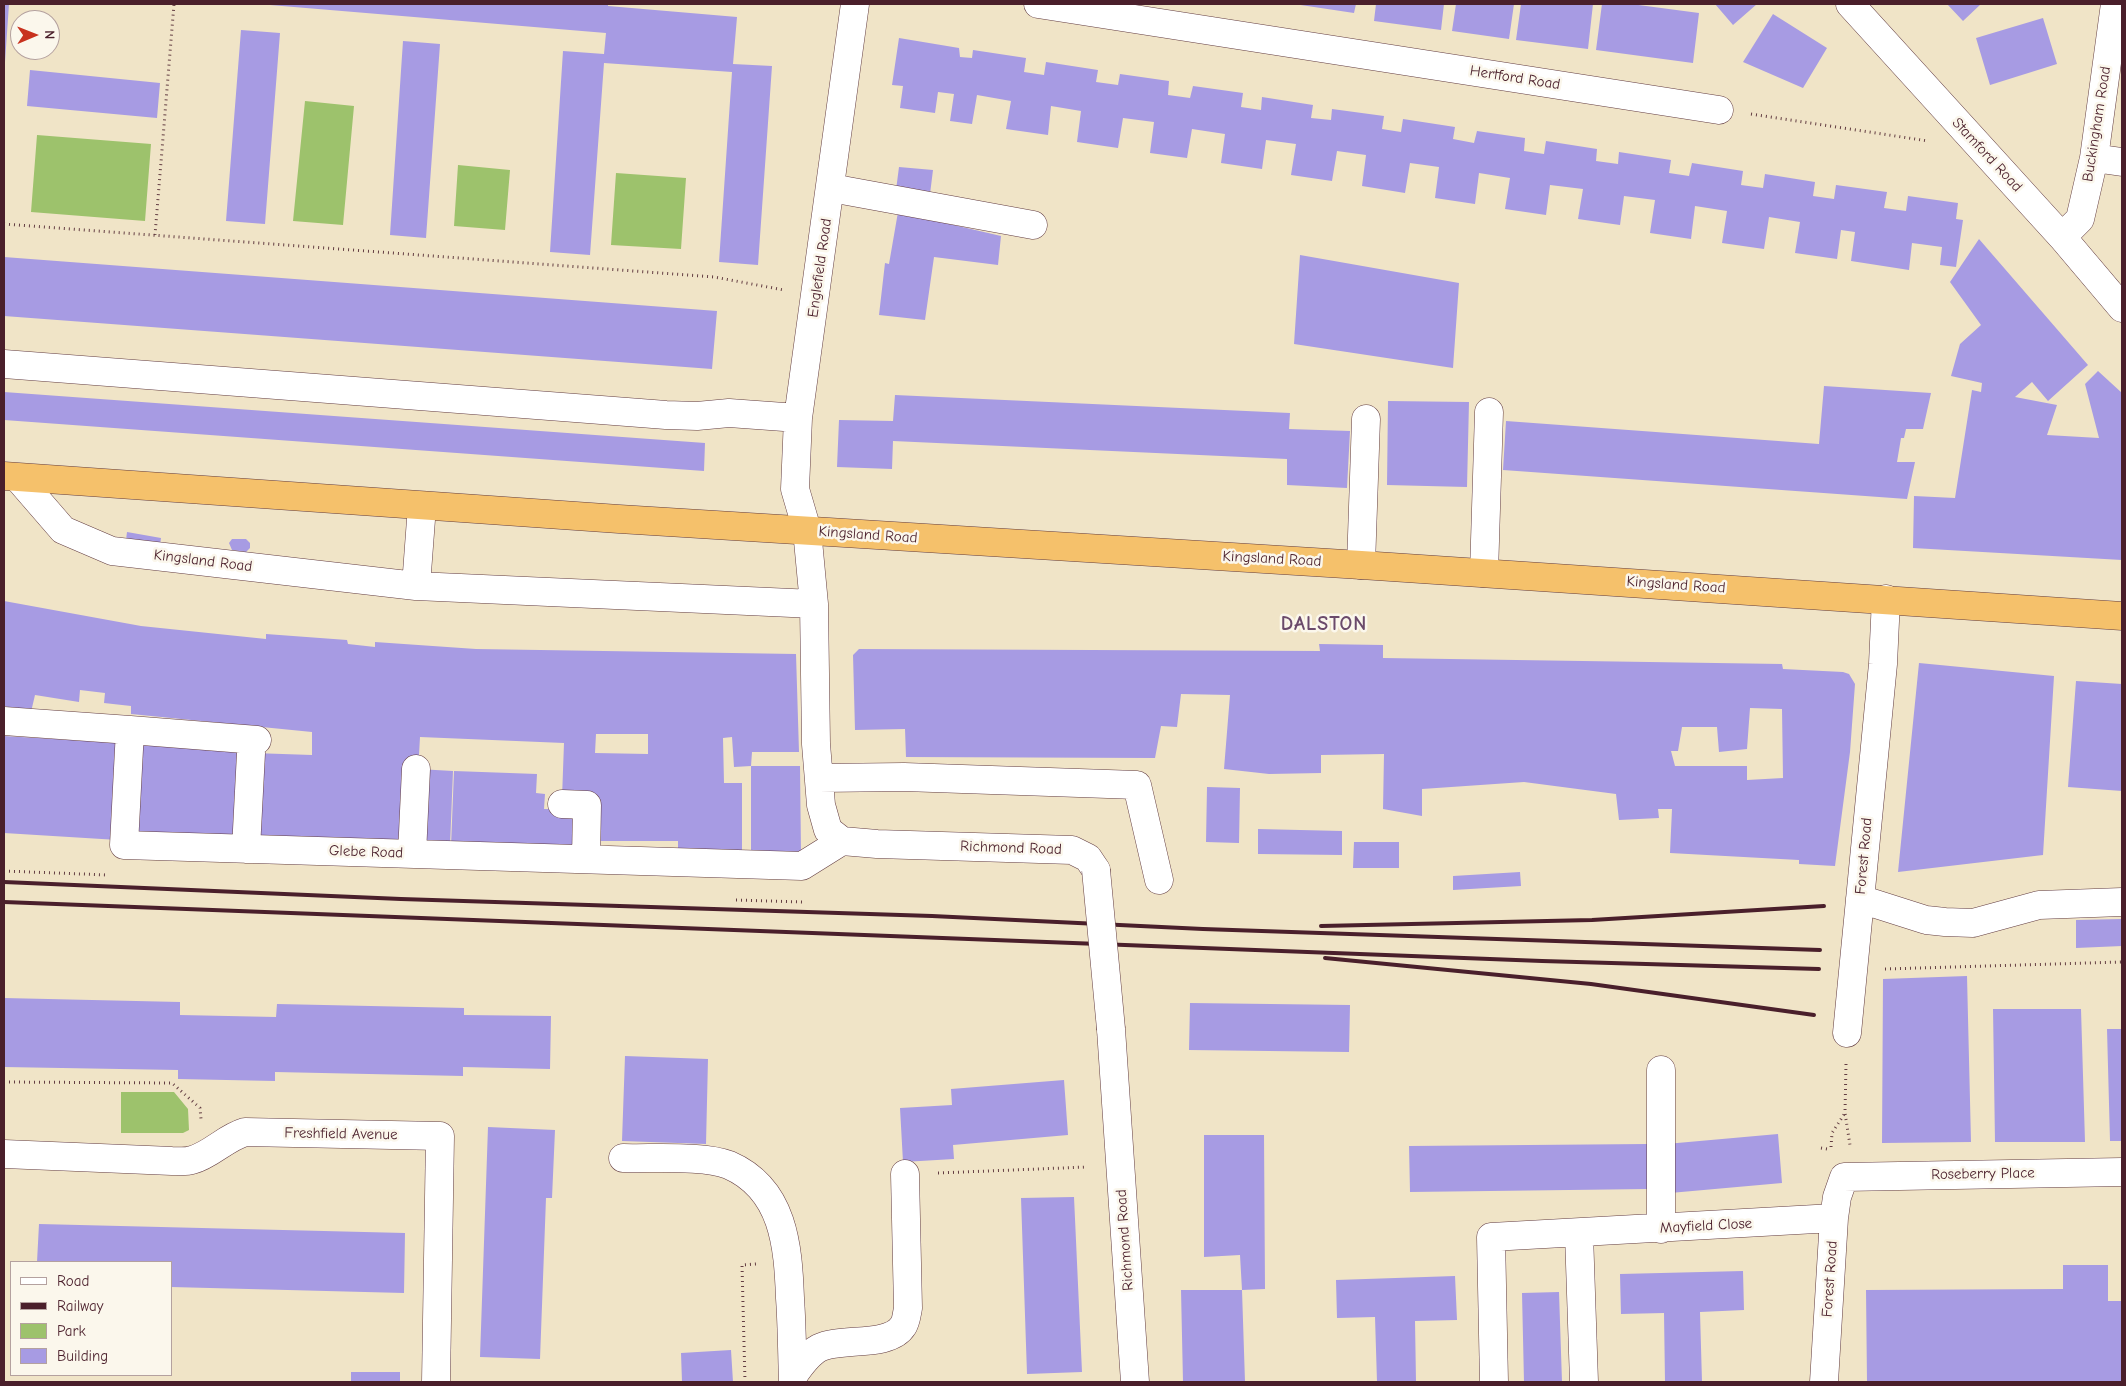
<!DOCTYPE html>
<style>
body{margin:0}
#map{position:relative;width:2126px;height:1386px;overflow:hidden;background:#f0e4c7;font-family:"Comic Neue",sans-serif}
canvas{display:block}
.frame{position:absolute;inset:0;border:5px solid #4a1f2b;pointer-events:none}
.legend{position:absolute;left:10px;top:1261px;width:162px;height:115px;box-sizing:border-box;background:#fbf7ec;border:1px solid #b4a19f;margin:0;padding:6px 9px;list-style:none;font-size:15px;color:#4a1f2b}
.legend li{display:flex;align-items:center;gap:10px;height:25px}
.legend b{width:25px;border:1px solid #b4a19f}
.north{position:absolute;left:10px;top:10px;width:50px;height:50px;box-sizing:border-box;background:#fbf7ec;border:1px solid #b4a19f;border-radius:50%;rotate:89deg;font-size:14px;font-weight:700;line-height:20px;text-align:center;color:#4a1f2b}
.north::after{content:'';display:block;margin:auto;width:18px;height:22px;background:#c8321e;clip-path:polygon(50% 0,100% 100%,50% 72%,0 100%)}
</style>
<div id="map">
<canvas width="2126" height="1386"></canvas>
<div class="frame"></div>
<ul class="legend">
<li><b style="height:6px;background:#fff"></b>Road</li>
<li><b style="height:6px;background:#4a1f2b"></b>Railway</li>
<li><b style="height:14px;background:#9dc26c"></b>Park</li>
<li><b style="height:14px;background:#a79be3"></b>Building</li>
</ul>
<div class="north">N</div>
</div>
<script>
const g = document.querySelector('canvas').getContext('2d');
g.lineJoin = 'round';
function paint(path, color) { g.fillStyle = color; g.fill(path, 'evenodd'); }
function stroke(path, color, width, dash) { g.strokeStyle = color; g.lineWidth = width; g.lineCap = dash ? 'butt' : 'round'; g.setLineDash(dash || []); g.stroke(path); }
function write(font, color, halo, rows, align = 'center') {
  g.font = font + ' "Comic Neue",sans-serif'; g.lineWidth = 5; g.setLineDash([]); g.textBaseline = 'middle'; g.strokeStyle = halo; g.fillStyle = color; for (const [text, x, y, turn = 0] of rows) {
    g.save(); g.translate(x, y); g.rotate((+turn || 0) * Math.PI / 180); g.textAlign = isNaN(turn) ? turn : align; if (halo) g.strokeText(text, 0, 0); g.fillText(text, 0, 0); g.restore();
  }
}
paint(new Path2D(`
 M305 101 354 106 343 225 293 221Z
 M37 135 151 144 145 221 31 212Z
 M458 165 510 170 505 230 454 226Z
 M616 173 686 178 681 249 611 245Z
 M121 1092H174L188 1109 189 1130 183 1133H121Z`), '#9dc26c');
paint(new Path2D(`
 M4 4H9L5 62H4Z
 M258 4H608V6L737 17 733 64 772 66 758 265 719 262 732 72 604 63 590 255 550 252 563 51 604 54 606 33Z
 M1294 4H1356L1354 13Z
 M1376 4H1444L1441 30 1374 21Z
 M1456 4H1514L1509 39 1452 31Z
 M1521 4H1593L1588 49 1516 40Z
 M1602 4H1631L1699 13 1693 63 1596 50Z
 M1715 4H1757L1733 25Z
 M1947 4H1981L1963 21Z
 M1773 14 1827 48 1803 88 1743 62Z
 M2043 18 2057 64 1990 85 1976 38Z
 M241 30 280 33 265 224 226 221Z
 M899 38 959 48 960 57 972 58 973 50 1026 58 1024 72 1044 75 1046 62 1098 70 1096 82 1118 85 1120 74 1169 81 1168 95 1190 98 1193 86 1243 93 1241 107 1261 110 1262 97 1313 105 1311 118 1331 120 1332 109 1384 116 1382 129 1401 132 1403 119 1455 127 1453 139 1474 143 1477 131 1525 138 1524 151 1544 154 1546 141 1597 149 1596 161 1618 164 1619 152 1671 160 1669 173 1689 176 1692 163 1743 171 1741 185 1763 188 1765 174 1815 182 1813 196 1834 199 1836 185 1887 192 1884 208 1906 211 1908 196 1958 203 1956 219 1963 220 1956 267 1940 265 1942 247 1912 243 1909 270 1851 261 1855 232 1841 230 1837 259 1795 253 1800 222 1769 217 1764 249 1722 243 1727 211 1695 206 1691 239 1650 233 1655 200 1624 196 1620 225 1578 219 1583 189 1550 185 1546 215 1505 209 1510 178 1479 173 1475 204 1435 198 1439 167 1410 163 1405 193 1362 186 1366 155 1337 151 1332 181 1291 175 1296 144 1266 140 1262 169 1221 163 1225 134 1192 129 1187 158 1150 153 1154 122 1123 118 1118 148 1077 142 1081 111 1051 106 1048 135 1006 129 1011 101 977 95 972 124 950 121 954 94 938 92 935 113 900 108 903 86 892 85Z
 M403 41 440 44 426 238 390 235Z
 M30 70 160 83 157 118 27 106Z
 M899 167 933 170 930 194 896 190Z
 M898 212 1001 236 998 265 934 257 925 320 879 315 885 263 889 264Z
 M1979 239 2088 365 2048 401 2032 382 2015 397 2057 405 2047 435 2099 438 2085 384 2098 371 2122 393V560L1913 548 1914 496 1955 498 1972 390 1981 392 1982 383 1951 376 1960 344 1981 325 1950 282Z
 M1300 255 1459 283 1453 368 1294 344Z
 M4 257 717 311 712 369 4 316Z
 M1824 386 1931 393 1923 429H1906L1904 438H1901L1897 462H1915L1907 499 1503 470 1506 421 1819 444Z
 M4 392 705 443 704 471 4 420Z
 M895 395 1290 413 1289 429 1350 431 1347 488 1287 485V459L893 441 892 469 837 467 839 420 893 421Z
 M1388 401 1469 402 1467 487 1387 485Z
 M127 532 161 538 160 545 126 540Z
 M232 539H246L250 543V548L246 552 232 550 229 543Z
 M4 601 141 626 266 639V634L347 640 348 644 375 647V642L476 649 796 654 799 752H752L751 766 734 767 732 737 723 738 724 783H742V852H678V841H593L562 798 564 743 420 737 419 755H416L411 845 249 836 253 753 312 755V732L131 714V706L104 703 105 693 80 690 79 702 35 695 31 712 4 706ZM596 734H648V754L595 753Z
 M1319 644 1383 645V658L1782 664 1783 669 1843 672 1849 674 1855 684 1850 752 1835 866 1799 864V860L1670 853 1672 809H1658L1659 818 1619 820 1616 794 1524 782 1422 789V816L1383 809 1384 754 1321 755V773L1269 774 1224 769 1230 695 1181 694 1177 727 1161 726 1155 758 906 757 905 729 855 730 853 655 859 649 1320 651ZM1750 708 1782 709 1783 778 1747 780V766H1675L1671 751H1678L1682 727H1717L1719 752 1747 749Z
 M1919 663 2054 676 2043 855 1898 872Z
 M2076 681 2122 684V791L2068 787Z
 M4 736 122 743 118 840 4 833Z
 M138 744 249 751 244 844 133 838Z
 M751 766H800L801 854 751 853Z
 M418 769 453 771 450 846 415 845Z
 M454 771 537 774 536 793 545 794 544 809 581 810 580 851 451 846Z
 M1207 787 1240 788 1239 843 1206 842Z
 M1258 829 1342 831V855L1258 854Z
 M1354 842H1399V868H1353Z
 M1520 872 1521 886 1453 890V876Z
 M2122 919V946L2076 948V920Z
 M1967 976 1971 1142 1882 1143 1883 979Z
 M4 998 180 1002V1015L276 1017 277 1004 464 1008V1015L551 1016 550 1069 463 1067V1076L275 1072V1081L178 1079V1070L4 1067Z
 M1190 1003 1350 1005 1349 1052 1189 1050Z
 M1993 1009H2081L2085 1142H1995Z
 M2107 1029H2122V1141H2110Z
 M625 1056 708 1059 706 1144 622 1141Z
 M1064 1080 1068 1135 953 1145 954 1159 903 1162 900 1108 952 1105 951 1089Z
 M488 1127 555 1130 552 1198H546L540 1359 480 1357Z
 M1778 1134 1782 1183 1670 1193 1666 1144Z
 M1204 1135H1264L1265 1289 1242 1290 1240 1255 1204 1257Z
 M1647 1144 1648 1189 1410 1192 1409 1146Z
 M1074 1197 1082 1372 1027 1374 1021 1198Z
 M39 1224 405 1233 404 1293 171 1287V1262H37Z
 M2063 1265H2108V1301H2122V1382H1867L1866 1290 2063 1289Z
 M1743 1271 1744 1310 1700 1312 1702 1382H1665L1664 1313 1621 1314 1620 1274Z
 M1455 1276 1457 1320 1415 1321 1416 1382H1377L1375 1317 1337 1318 1336 1280Z
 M1181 1290H1242L1245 1382H1183Z
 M1559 1292 1562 1382H1524L1522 1293Z
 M731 1350 733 1382H682L681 1353Z
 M351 1372H400V1382H351Z`), '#a79be3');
const minor = new Path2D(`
 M855 4 798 418 795 489 807 530 814 604 816 744 821 805 828 830 842 841 877 844 1072 850 1088 858 1096 870
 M1038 4 1719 110
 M1850 4 2062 237 2122 308
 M2094 158 2122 162
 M831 188 1033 225
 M2062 237 2080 219 2094 158 2115 4
 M4 364 666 415 697 416 729 413 798 418
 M18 478 63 530 112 551 416 586 814 604
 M1361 565 1366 419
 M1484 573 1489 412
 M416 586 422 506
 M4 721 130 730 124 845 802 866 842 841
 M130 730 257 740
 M819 778 904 777 1137 785 1159 880
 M562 804 587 805 586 859
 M246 849 251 753
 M412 854 416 769
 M1860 899 1926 920 1945 922 1973 923 2039 905 2122 902
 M1111 1029 1135 1382
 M1847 1033 1883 664 1886 599
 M1661 1070V1229
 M4 1154 172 1161C178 1161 186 1162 192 1160 211 1155 225 1138 245 1132L440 1136 436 1382
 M623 1158C651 1159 705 1155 729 1165 784 1189 788 1246 790 1298 792 1326 792 1354 793 1382
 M1579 1234 1584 1382
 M793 1376C800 1366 808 1354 819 1348 841 1337 889 1348 903 1326 906 1322 907 1313 908 1308L905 1174
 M1494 1382 1491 1237 1834 1218
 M1824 1382 1834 1218 1837 1197 1844 1177 2122 1172`);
const highway = new Path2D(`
 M4 476 619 519 1361 565 2122 616`);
stroke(minor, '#633d42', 29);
stroke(highway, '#633d42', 29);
stroke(new Path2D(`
 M1751 114 1928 141
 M4 224 714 277 784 290
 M155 235 174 4
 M4 871 108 875
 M736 900 802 902V899
 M1885 969 2122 962
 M1846 1064 1845 1113 1850 1145
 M4 1082 172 1083 200 1108 201 1119
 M1831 1147 1832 1133 1845 1113
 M1821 1148 1827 1149
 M938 1173 1087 1167
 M745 1382 742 1265 756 1264`), '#633d42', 3, [1, 4]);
stroke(minor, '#fff', 28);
stroke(highway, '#f5c16b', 28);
stroke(new Path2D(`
 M4 882 401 899 932 916 1203 929 1820 950
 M4 902 1542 961 1819 969
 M1321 926 1592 920 1824 906
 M1325 958 1591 984 1814 1015`), '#4a1f2b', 4);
const minorBridge = new Path2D(`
 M1096 870 1111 1029`);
stroke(minorBridge, '#633d42', 29, []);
stroke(minorBridge, '#fff', 28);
write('15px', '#4a1f2b', '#fbf7ec', [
 ["Hertford Road",1515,78,9],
 ["Buckingham Road",2097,124,-81],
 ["Stamford Road",1987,155,47],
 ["Englefield Road",820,268,-82],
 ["Kingsland Road",868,535,4],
 ["Kingsland Road",1272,559,3],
 ["Kingsland Road",203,561,7],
 ["Kingsland Road",1676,585,4],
 ["Richmond Road",1011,848,2],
 ["Glebe Road",366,852,2],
 ["Forest Road",1864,856,-85],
 ["Freshfield Avenue",341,1134,1],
 ["Roseberry Place",1983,1174,-1],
 ["Mayfield Close",1706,1226,-3],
 ["Richmond Road",1125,1240,-94],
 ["Forest Road",1830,1279,-86]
]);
g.letterSpacing = '1px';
write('bold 20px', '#6b4a6b', '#fbf7ec', [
 ["DALSTON",1324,624]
]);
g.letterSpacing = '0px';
</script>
